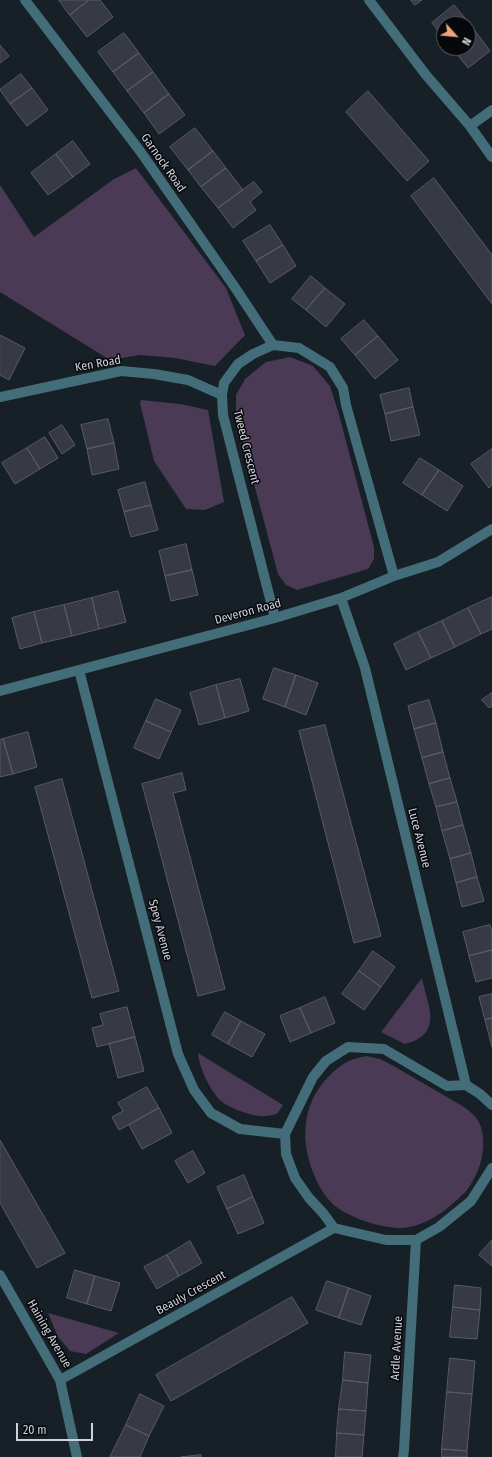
<!DOCTYPE html>
<style>
body{margin:0}
#map{position:relative;width:492px;height:1457px;overflow:hidden;background:#171f27;font-family:"Fira Sans Condensed",sans-serif}
canvas{display:block}
.north{position:absolute;left:436px;top:16px;width:40px;height:40px;box-sizing:border-box;background:#06080c;border:1px solid #56595e;border-radius:50%;rotate:117deg;font-size:11px;font-weight:700;line-height:16px;text-align:center;color:#cdd2d8}
.north::after{content:'';display:block;margin:auto;width:14px;height:18px;background:#f2a17e;clip-path:polygon(50% 0,100% 100%,50% 72%,0 100%)}
.scale{position:absolute;left:16px;top:1423px;width:77px;height:18px;box-sizing:border-box;border:2px solid #cdd2d8;border-top:0;padding-left:5px;font-size:12px;line-height:14px;white-space:nowrap;color:#cdd2d8;-webkit-text-stroke:3px #06080c;paint-order:stroke}
</style>
<div id="map">
<canvas width="492" height="1457"></canvas>
<div class="north">N</div>
<div class="scale">20 m</div>
</div>
<script>
const g = document.querySelector('canvas').getContext('2d');
g.lineJoin = 'round';
function paint(path, color) { g.fillStyle = color; g.fill(path, 'evenodd'); }
function stroke(path, color, width, dash) { g.strokeStyle = color; g.lineWidth = width; g.lineCap = dash ? 'butt' : 'round'; g.setLineDash(dash || []); g.stroke(path); }
function write(font, color, halo, rows, align = 'center') {
  g.font = font + ' "Fira Sans Condensed",sans-serif'; g.lineWidth = 3; g.setLineDash([]); g.textBaseline = 'middle'; g.strokeStyle = halo; g.fillStyle = color; for (const [text, x, y, turn = 0] of rows) {
    g.save(); g.translate(x, y); g.rotate((+turn || 0) * Math.PI / 180); g.textAlign = isNaN(turn) ? turn : align; if (halo) g.strokeText(text, 0, 0); g.fillText(text, 0, 0); g.restore();
  }
}
paint(new Path2D(`
 M136 168 226 288 245 335 215 366 175 358 140 355 110 360 0 292V185L34 237 114 179Z
 M290 357 313 366 330 386 338 411 374 547V559L368 569 297 590 286 585 278 574 236 416V395L245 379 266 362Z
 M141 400 180 404 208 410 224 502 205 510 186 509 154 461 140 403Z
 M422 978C428 1007 444 1034 405 1044L381 1032Z
 M198 1053 283 1105 277 1114C271 1115 264 1117 258 1116 247 1114 229 1108 221 1101 210 1091 199 1067 198 1053Z
 M367 1056 380 1059 392 1065 464 1107C471 1112 478 1118 481 1127 487 1147 481 1170 469 1187 467 1191 462 1195 459 1198 443 1213 424 1227 401 1228 381 1228 349 1218 334 1205 326 1198 319 1187 315 1177 300 1143 301 1105 328 1077 341 1064 349 1059 367 1056Z
 M48 1313 119 1333 86 1354 70 1351 58 1337Z`), '#4a3a55');
const building = new Path2D(`
 M59 0H89L70 15Z
 M89 0H100L113 17 87 37 70 15Z
 M411 0H422L415 5Z
 M454 5 470 24 468 26V24H444V38L432 23Z
 M470 24 490 51 468 68 452 48H468V26Z
 M124 33 139 53 113 72 98 52Z
 M0 45 9 56 0 63Z
 M139 53 153 72 127 91 113 72Z
 M153 72 169 94 144 113 127 91Z
 M21 74 32 88 10 104 0 90Z
 M32 88 48 110 27 126 10 104Z
 M368 91 429 161 407 181 346 112Z
 M169 94 185 115 159 134 144 113Z
 M195 128 213 151 188 170 170 147Z
 M73 141 90 164 73 177 56 154Z
 M213 151 226 168 201 187 188 170Z
 M56 154 73 177 48 195 31 173Z
 M226 168 243 190 218 208 201 187Z
 M434 178 492 255V304L411 196Z
 M254 182 262 192 250 202 256 210 233 228 218 208Z
 M270 225 283 245 256 261 243 241Z
 M283 245 296 266 270 283 256 261Z
 M311 276 325 288 306 310 292 299Z
 M325 288 345 304 326 327 306 310Z
 M364 320 378 336 355 355 341 339Z
 M0 335 25 348 9 380 0 375Z
 M378 336 398 360 375 379 355 355Z
 M409 388 413 407 385 414 380 395Z
 M413 407 420 435 391 441 385 414Z
 M108 419 114 443 87 449 81 425Z
 M62 425 75 445 62 454 49 433Z
 M45 437 58 458 40 469 27 448Z
 M114 443 119 469 92 475 87 449Z
 M27 448 40 469 15 484 2 463Z
 M492 449V485L489 488 471 464Z
 M420 458 439 470 422 495 403 483Z
 M439 470 463 486 447 511 422 495Z
 M145 482 151 505 124 512 118 490Z
 M151 505 158 530 131 537 124 512Z
 M186 544 192 570 165 576 159 551Z
 M192 570 198 595 171 601 165 576Z
 M118 591 126 622 99 629 92 598Z
 M492 597V629L481 634 468 608Z
 M92 598 99 629 72 636 64 605Z
 M64 605 72 636 42 643 34 612Z
 M468 608 481 634 455 647 442 621Z
 M34 612 42 643 20 649 12 618Z
 M442 621 455 647 431 658 418 632Z
 M418 632 431 658 406 670 394 644Z
 M274 668 296 675 285 707 263 699Z
 M296 675 318 683 306 715 285 707Z
 M240 679 249 711 225 718 216 685Z
 M216 685 225 718 199 725 190 693Z
 M492 693V706L489 708 482 700Z
 M156 699 181 710 171 732 146 721Z
 M429 700 436 723 414 729 408 706Z
 M146 721 171 732 159 759 134 748Z
 M436 723 443 752 422 758 414 729Z
 M325 725 381 936 354 943 299 731Z
 M28 732 37 767 13 774 3 739Z
 M3 739 13 774 0 777V740Z
 M443 752 450 778 429 784 422 758Z
 M182 773 186 790 173 793 225 989 198 996 142 784Z
 M450 778 457 802 436 807 429 784Z
 M62 779 119 991 92 998 35 787Z
 M457 802 463 825 442 831 436 807Z
 M463 825 471 853 450 859 442 831Z
 M471 853 477 877 456 883 450 859Z
 M477 877 484 901 462 907 456 883Z
 M490 925 492 932V950L469 956 463 932Z
 M492 950V978L476 982 469 956Z
 M373 951 395 967 381 987 359 971Z
 M359 971 381 987 364 1010 342 994Z
 M492 994V1018L485 1020 479 997Z
 M325 997 335 1023 311 1033 300 1008Z
 M127 1007 135 1037 97 1047 92 1028 103 1025 100 1014Z
 M300 1008 311 1033 290 1042 280 1016Z
 M225 1012 241 1021 228 1044 212 1035Z
 M492 1018V1047L485 1020Z
 M241 1021 265 1034 252 1057 228 1044Z
 M135 1037 144 1071 118 1078 109 1044Z
 M147 1087 159 1108 119 1130 112 1117 123 1111 118 1103Z
 M159 1108 172 1133 142 1149 129 1125Z
 M0 1140 65 1253 37 1268 0 1203Z
 M193 1151 205 1173 188 1183 175 1161Z
 M244 1175 253 1197 227 1209 217 1187Z
 M253 1197 264 1223 238 1234 227 1209Z
 M492 1240V1266L479 1255Z
 M190 1241 202 1263 179 1276 167 1255Z
 M167 1255 179 1276 157 1289 144 1267Z
 M75 1270 95 1276 87 1304 67 1298Z
 M95 1276 120 1283 111 1311 87 1304Z
 M327 1281 349 1288 339 1318 316 1310Z
 M455 1285 481 1288 480 1310 453 1307Z
 M349 1288 371 1296 361 1325 339 1318Z
 M292 1297 308 1323 171 1401 156 1375Z
 M453 1307 480 1310 477 1339 450 1337Z
 M345 1352 371 1355 368 1383 343 1380Z
 M450 1358 475 1361 472 1394 447 1392Z
 M343 1380 368 1383 366 1411 339 1409Z
 M447 1392 472 1394 467 1451 442 1449Z
 M140 1394 164 1406 149 1436 126 1425Z
 M339 1409 366 1411 364 1435 337 1433Z
 M126 1425 149 1436 140 1457H110Z
 M337 1433 364 1435 362 1457H336Z
 M442 1449 467 1451V1457H442Z
 M201 1455V1457H181Z`);
paint(building, '#373944');
stroke(building, '#595b67', 1);
stroke(new Path2D(`
 M25 0 140 151 234 286 273 345
 M369 0 426 75 470 126 492 157
 M470 126 492 110
 M0 397 121 371 154 374 188 380 222 395
 M341 598 365 668 466 1085
 M275 618 223 415 222 395 224 383 238 364 253 354 273 345 299 348 330 367 343 388 346 405 394 576
 M79 670 178 1054 194 1090 211 1113 240 1129 285 1134
 M0 691 275 618 341 598 394 576 438 562 492 529
 M492 1105 480 1094 466 1085 447 1086 384 1049 348 1047 326 1061 313 1077 285 1134 286 1154 295 1178 309 1198 323 1213 334 1228 386 1240H416L439 1227 471 1201 492 1168
 M0 1275 60 1380 77 1457
 M60 1380 334 1228
 M403 1457 404 1450 416 1240`), '#426d79', 10);
write('12px', '#cdd2d8', '#06080c', [
 ["Garnock Road",163,163,55],
 ["Ken Road",98,364,-10],
 ["Tweed Crescent",246,447,76],
 ["Deveron Road",248,612,-15],
 ["Luce Avenue",419,838,76],
 ["Spey Avenue",160,930,75],
 ["Beauly Crescent",191,1293,-29],
 ["Haining Avenue",49,1334,60],
 ["Ardle Avenue",397,1348,-87]
]);
</script>
